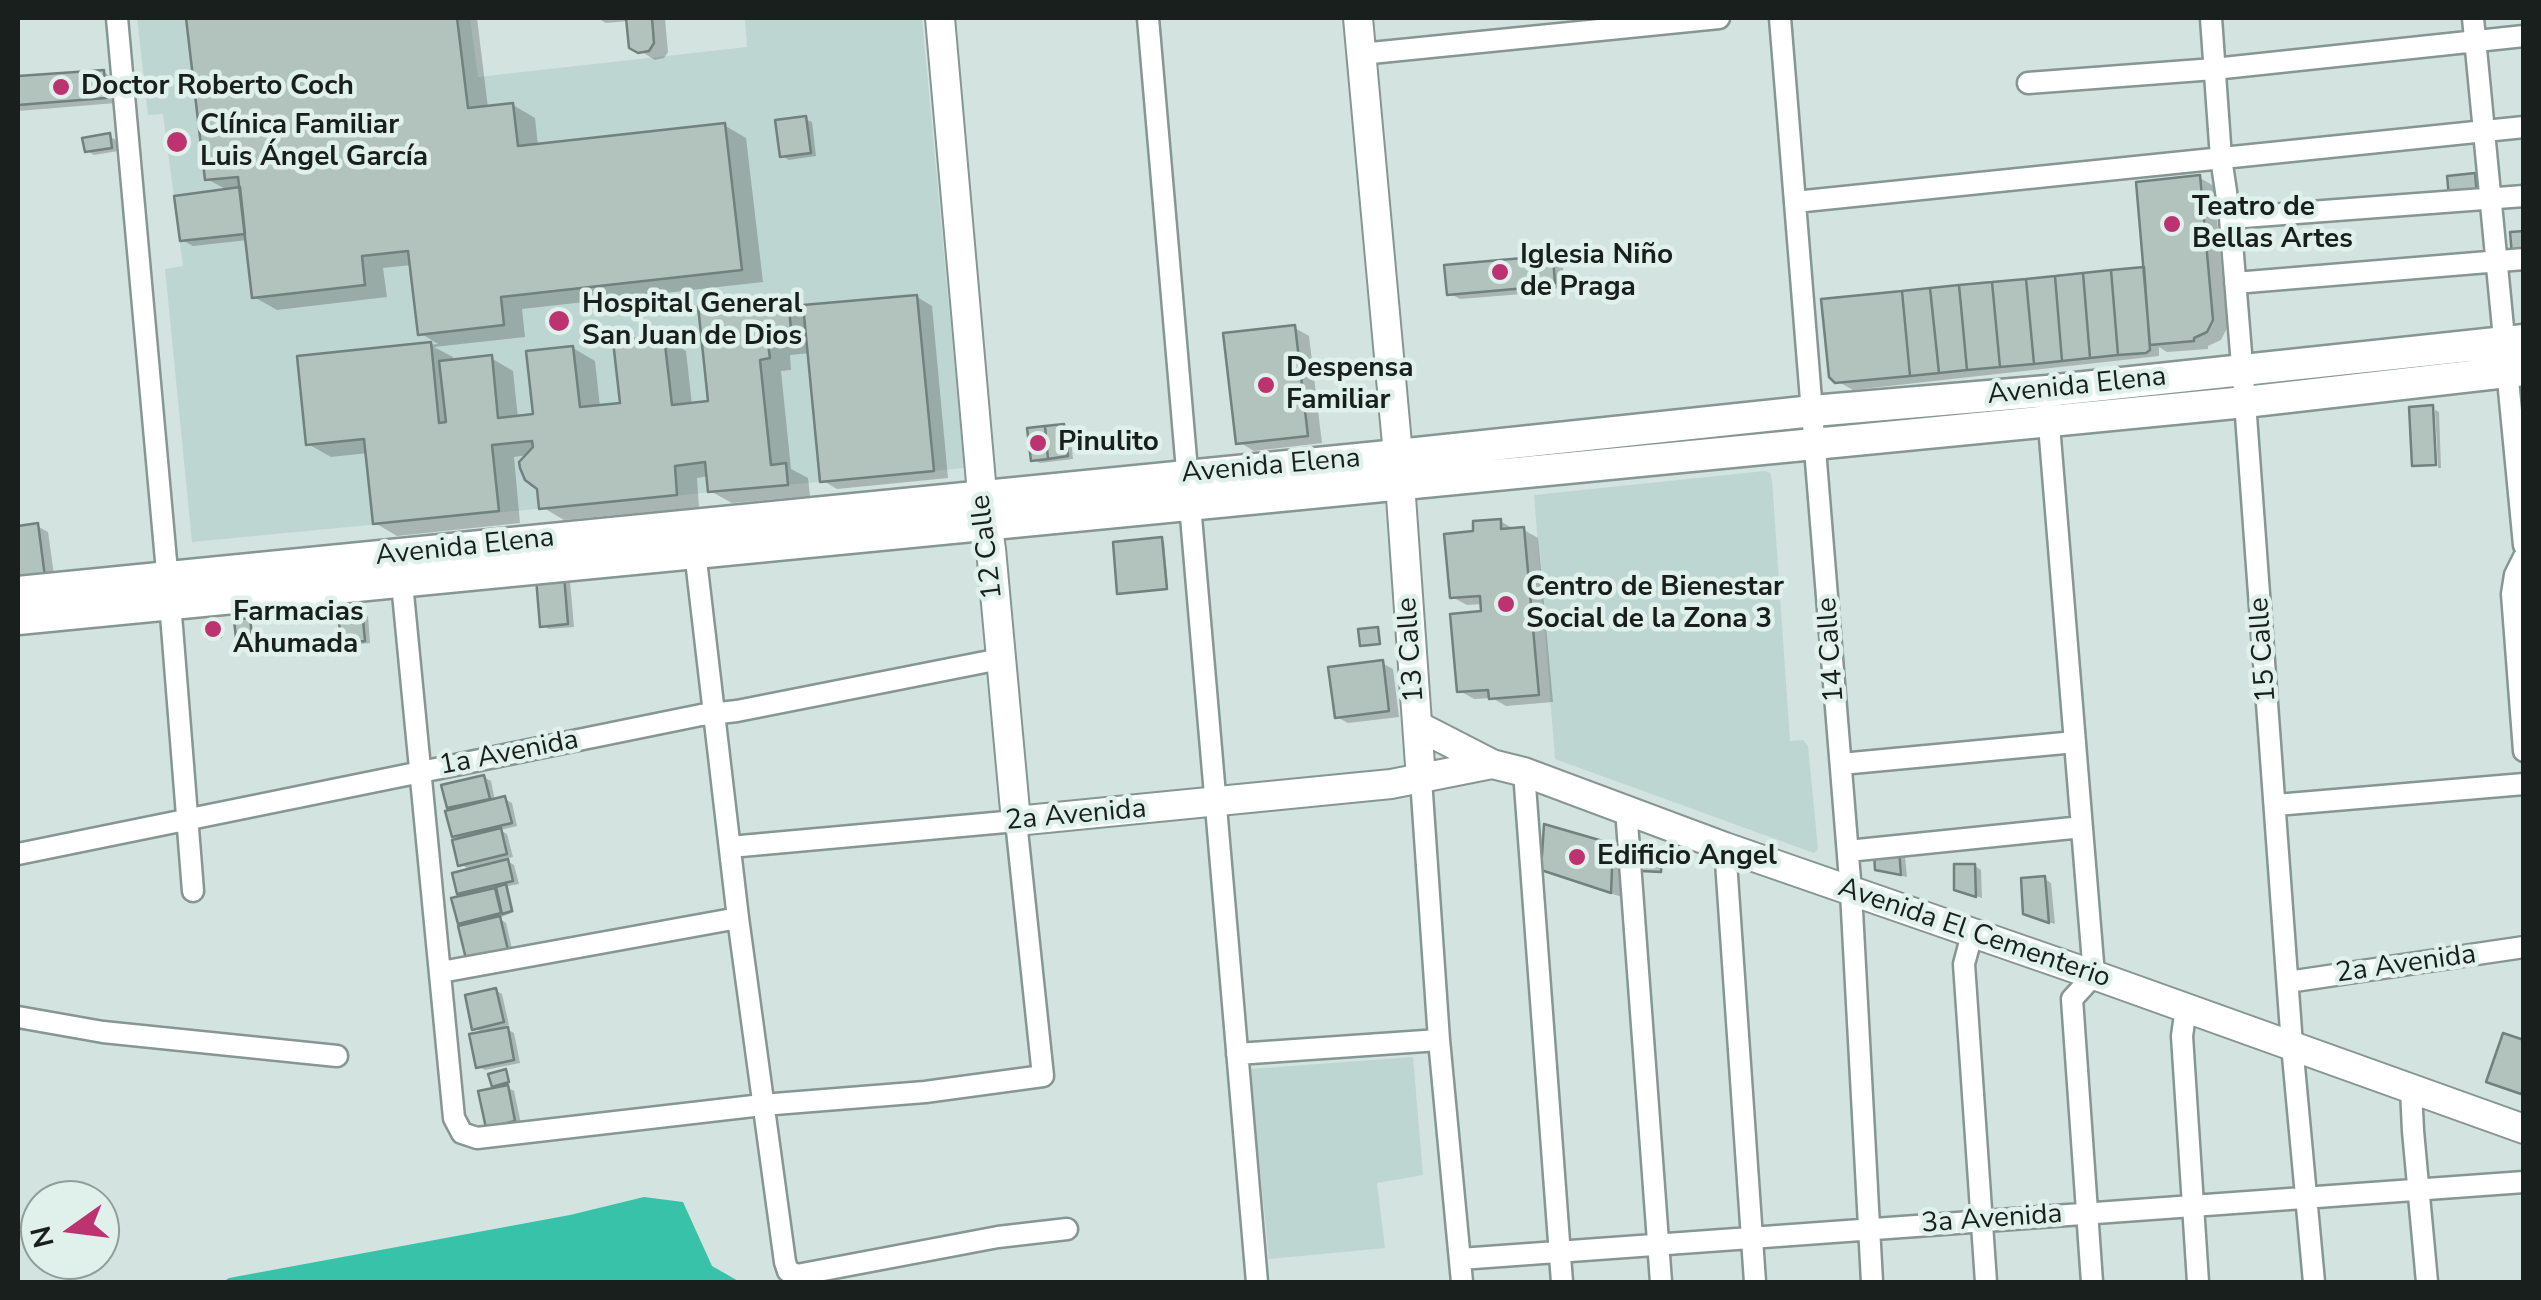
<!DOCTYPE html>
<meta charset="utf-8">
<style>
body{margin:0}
#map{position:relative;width:2541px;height:1300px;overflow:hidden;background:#d3e3df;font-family:"Nunito Sans",sans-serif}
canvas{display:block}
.frame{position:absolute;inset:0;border:20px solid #191f1d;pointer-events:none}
.north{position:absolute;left:20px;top:1180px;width:100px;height:100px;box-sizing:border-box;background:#e0f1ec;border:2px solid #909d99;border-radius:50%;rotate:256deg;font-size:28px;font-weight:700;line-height:40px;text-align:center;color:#191f1d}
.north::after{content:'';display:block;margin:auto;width:35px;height:45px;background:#bc336f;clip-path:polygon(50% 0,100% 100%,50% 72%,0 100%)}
</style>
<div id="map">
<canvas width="2541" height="1300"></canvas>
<div class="frame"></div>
<div class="north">N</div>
</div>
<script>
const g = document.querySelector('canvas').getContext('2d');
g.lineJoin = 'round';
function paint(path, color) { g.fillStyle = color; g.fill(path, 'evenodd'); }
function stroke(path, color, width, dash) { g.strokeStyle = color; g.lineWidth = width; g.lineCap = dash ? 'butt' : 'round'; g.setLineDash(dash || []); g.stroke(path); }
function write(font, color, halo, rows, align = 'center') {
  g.font = font + ' "Nunito Sans",sans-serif'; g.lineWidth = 9; g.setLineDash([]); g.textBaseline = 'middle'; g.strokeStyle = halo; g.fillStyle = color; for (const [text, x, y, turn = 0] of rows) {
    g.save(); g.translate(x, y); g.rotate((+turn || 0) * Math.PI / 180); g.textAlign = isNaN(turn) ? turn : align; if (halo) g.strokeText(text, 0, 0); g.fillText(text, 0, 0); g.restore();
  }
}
paint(new Path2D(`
 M137 18H470L478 77 747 47 745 18H922L964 468 192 542 165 269 183 266 163 114 148 115Z
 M1765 471 1770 473 1772 480 1790 741 1803 740 1808 746 1818 849 1814 853 1555 759 1534 495Z
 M1413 1057 1423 1175 1377 1183 1385 1248 1269 1259 1250 1069Z`), '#bed6d1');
paint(new Path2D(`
 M644 1197 683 1202 712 1266 740 1282H223L229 1278 570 1215Z`), '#38c2aa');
paint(new Path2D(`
 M189 18H477L488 108 513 105 535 118 538 146 724 125 746 138 763 282 522 309 525 337 434 347 453 357V362L491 358 513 371 518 418 535 416 573 348 595 361 600 407 623 405 664 338 686 351 692 405 711 403 787 299 806 310 917 297 932 306 948 478 837 489 822 480 810 353 790 355 791 370 781 371 791 469 808 478 810 496 732 503 710 491 709 476 697 478 699 507 564 520 542 507 540 487 528 455 514 457 520 523 397 536 375 523 368 453 331 457 308 444 300 358 438 344 420 333 412 265 383 268 387 297 277 310 254 297 248 240 193 246 182 240 229 191 207 179Z
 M597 18H683L665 19 668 52 664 58 655 60 632 46 629 21 606 23Z
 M103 72 114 78 116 103 18 111V79Z
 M805 119 812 122 816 156 789 160 782 156Z
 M109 136 116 140 118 151 94 155 87 151Z
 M2200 178 2214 186 2227 328 2221 340 2208 346V349L2167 352 2159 347V356L1853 390 1837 381 2143 270Z
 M1553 261 1563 267 1565 288 1547 289V292L1460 299 1449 293 1538 262Z
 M1295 328 1309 336 1322 443 1254 451 1239 442Z
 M2435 410 2439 412 2441 468H2438Z
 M1063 426 1070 430 1073 459 1040 463 1033 459Z
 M1500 521 1516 530H1524L1538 538 1553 702 1506 706 1492 698 1474 699 1460 691 1484 613 1483 604 1467 605 1452 597 1476 534Z
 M37 526 48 532 55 582 18 586V528Z
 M1162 540 1164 541 1168 586 1120 591Z
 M563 578 570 581 574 627 549 629 542 625Z
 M362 612 368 616 370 643 350 645 343 641Z
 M1382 663 1393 669 1399 717 1348 723 1337 717Z
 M484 777 491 781 495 801 505 799 512 803 517 826 500 830 507 834 513 857 504 859 514 865 519 884 508 886 514 912 499 918 506 923 513 953 460 922 467 897 460 893 471 871 461 864 462 840 454 836 456 811 449 807Z
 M1612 847 1623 853 1622 897 1555 875 1544 869Z
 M1898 853 1905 857 1907 877 1884 872 1877 868Z
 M1975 866 1981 870 1982 898 1964 892Z
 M2045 879 2051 883 2055 924 2033 917Z
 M495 990 502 994 509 1025 503 1027 514 1033 520 1063 485 1070 478 1066 485 1034 475 1028Z
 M505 1072 510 1083 503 1085 514 1091 521 1124 495 1130 488 1126 500 1089 494 1085Z`), '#0003');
const building = new Path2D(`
 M186 18H457L468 108 513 103 518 146 725 123 742 270 501 297 504 325 418 335 408 251 362 256 365 285 252 298 238 177 205 180Z
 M626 18H652L654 43 649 51 638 53 629 48Z
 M104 70 106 98 18 105V76Z
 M806 116 811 153 780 157 775 120Z
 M110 133 112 148 85 152 82 138Z
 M2475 173 2477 195 2449 197 2447 176Z
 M2200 175 2213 320 2207 332 2194 338V341L2150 345 2136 182Z
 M240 187 245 234 180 241 174 196Z
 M2524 231V254L2512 255 2510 232Z
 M1534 257 1535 260 1553 258 1555 283 1537 284V287L1447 295 1444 265Z
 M2144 267 2150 350 2146 353 2118 355 2111 270Z
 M2111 270 2118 355 2090 358 2083 273Z
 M2083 273 2090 358 2062 361 2055 276Z
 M2055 276 2062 361 2034 364 2026 279Z
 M2026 279 2034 364 2000 367 1992 282Z
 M1992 282 2000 367 1967 370 1959 285Z
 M1959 285 1967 370 1939 373 1930 288Z
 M1930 288 1939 373 1910 376 1902 291Z
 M1902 291 1910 376 1835 383 1829 377 1821 299Z
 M917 295 934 471 820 482 803 305Z
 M788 296 792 341 768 344 770 358 760 360 771 465 786 463 788 485 708 492 705 462 675 466 677 495 539 509 537 489 525 480 520 468 519 462 533 447 532 441 492 445 499 511 373 524 364 439 306 445 297 356 431 342 439 423 446 422 439 361 492 355 498 418 533 414 526 351 573 346 580 407 620 403 613 341 664 336 672 405 708 401 698 306Z
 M1295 325 1308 436 1236 444 1223 333Z
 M2433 405 2436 465 2412 466 2409 407Z
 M1064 424 1068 456 1048 459 1045 426Z
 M1045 426 1048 459 1031 461 1027 428Z
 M1501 519V529L1524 527 1539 695 1489 699 1488 690 1457 692 1450 614 1481 611 1480 596 1450 598 1444 534 1473 531V521Z
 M38 523 45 577 18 580V526Z
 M1162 537 1167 589 1117 594 1113 542Z
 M564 575 568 624 540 627 536 578Z
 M362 609 365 641 341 643 338 611Z
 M250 618 252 636 236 638 234 620Z
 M219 620 221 637 207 638 205 622Z
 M1378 627 1380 644 1360 646 1358 629Z
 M1383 660 1389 711 1335 718 1328 667Z
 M484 775 490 799 447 808 441 785Z
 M505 796 512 823 452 837 445 811Z
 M1544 824 1613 844 1611 893 1541 870Z
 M501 828 507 854 458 866 452 840Z
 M1899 850 1901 875 1875 870 1874 852Z
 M1643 855 1662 857 1661 872 1641 871Z
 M508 859 513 881 457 894 452 873Z
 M1954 864H1975L1976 897 1954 890Z
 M2045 876 2049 923 2023 914 2021 878Z
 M506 884 512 911 502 914 496 887Z
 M495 888 501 913 458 924 451 898Z
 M500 916 508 950 466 959 458 926Z
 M496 988 504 1022 472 1030 465 995Z
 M508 1027 514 1060 476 1068 469 1034Z
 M2503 1033 2524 1040V1088L2521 1094 2486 1082Z
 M506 1069 509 1082 492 1087 488 1074Z
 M508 1085 515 1121 486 1128 478 1091Z`);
paint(building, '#b2c3be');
stroke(building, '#71817d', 2.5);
const street = new Path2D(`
 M117 18 172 627 193 891
 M1148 18 1257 1282
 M1780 18 1851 892 1872 1282
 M2211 18 2221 158 2230 218 2245 402 2292 1045 2314 1282
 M2473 18 2524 545
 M1361 54 1719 18
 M2028 83 2214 69 2524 36
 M1795 202 2524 127
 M2230 218 2524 196
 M2235 283 2524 259
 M2048 413 2094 975 2072 999 2092 1282
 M694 543 738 918 785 1262 788 1271 797 1275 998 1237 1067 1229
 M2524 557 2515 575 2512 594 2524 751
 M401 573 454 1118 462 1133 477 1138 762 1105 925 1092 1043 1076 1016 821 730 847
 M1841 764 2075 742
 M1524 772 1562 1282
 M1421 779 1439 1040 1462 1282
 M2276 805 2524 784
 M1626 809 1661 1282
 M1725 847 1755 1282
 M1848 851 2082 827
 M18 854 701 715 737 711 1000 659
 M1972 934 1964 964 1986 1282
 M441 972 738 918
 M2288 982 2524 947
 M2186 1008 2182 1036 2198 1282
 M18 1017 103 1032 337 1056
 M1237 1054 1439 1040
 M2411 1089 2413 1131 2427 1282
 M1460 1259 2524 1182`);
const secondary = new Path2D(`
 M940 18 981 482 991 549 1016 821 1391 784 1492 764 1524 772 1725 847 2094 975 2524 1129
 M1358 18 1398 455 1421 779
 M1418 726 1492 764`);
const primary = new Path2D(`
 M18 592 1398 455 1813 411 2047 391 2524 340
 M18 619 2245 402 2524 370`);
stroke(street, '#869692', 25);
stroke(secondary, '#869692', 32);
stroke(primary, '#869692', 35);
stroke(street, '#fff', 20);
stroke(secondary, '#fff', 28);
stroke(primary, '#fff', 30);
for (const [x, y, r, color] of [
 [61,87,10,"#bc336f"],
 [177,142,12,"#bc336f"],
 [2172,224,10,"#bc336f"],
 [1500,272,10,"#bc336f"],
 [559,321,12,"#bc336f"],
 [1266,385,10,"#bc336f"],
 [1038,443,10,"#bc336f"],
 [1506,604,10,"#bc336f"],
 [213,629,10,"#bc336f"],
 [1577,857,10,"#bc336f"]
]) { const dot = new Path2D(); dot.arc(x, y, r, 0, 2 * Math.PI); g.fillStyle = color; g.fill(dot); stroke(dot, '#e0f1ec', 4); }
write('bold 28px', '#191f1d', '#e0f1ec', [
 ["Doctor Roberto Coch",81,87],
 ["Clínica Familiar",200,126],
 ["Luis Ángel García",200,158],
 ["Teatro de",2192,208],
 ["Bellas Artes",2192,240],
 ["Iglesia Niño",1520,256],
 ["de Praga",1520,288],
 ["Hospital General",582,305],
 ["San Juan de Dios",582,337],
 ["Despensa",1286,369],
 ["Familiar",1286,401],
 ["Pinulito",1058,443],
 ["Centro de Bienestar",1526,588],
 ["Social de la Zona 3",1526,620],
 ["Farmacias",233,613],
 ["Ahumada",233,645],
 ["Edificio Angel",1597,857]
], 'left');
write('28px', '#191f1d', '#e0f1ec', [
 ["Avenida Elena",2077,387,-6],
 ["Avenida Elena",1271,467,-5],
 ["12 Calle",988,547,-97],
 ["Avenida Elena",465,548,-6],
 ["13 Calle",1412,650,-94],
 ["14 Calle",1832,650,-94],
 ["15 Calle",2264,650,-94],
 ["1a Avenida",509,754,-11],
 ["2a Avenida",1076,816,-5],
 ["Avenida El Cementerio",1974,934,19],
 ["2a Avenida",2406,965,-8],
 ["3a Avenida",1992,1220,-4]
]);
</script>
